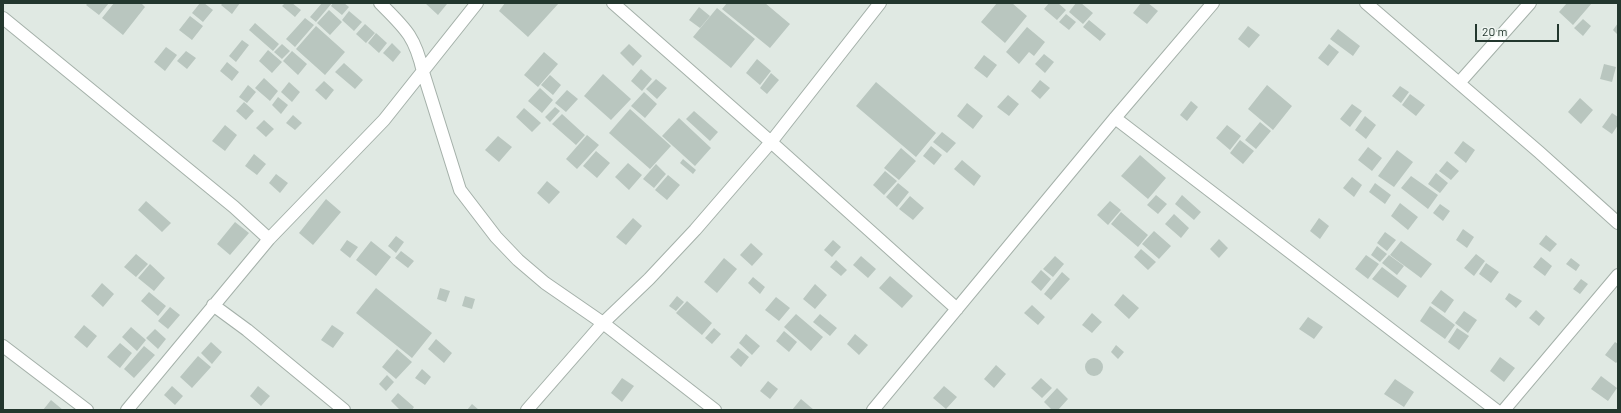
<!DOCTYPE html>
<style>
body{margin:0}
#map{position:relative;width:1621px;height:413px;overflow:hidden;background:#e0e9e3;font-family:Barlow,sans-serif}
canvas{display:block}
.frame{position:absolute;inset:0;border:4px solid #23372e;pointer-events:none}
.scale{position:absolute;left:1475px;top:24px;width:84px;height:18px;box-sizing:border-box;border:2px solid #23372e;border-top:0;padding-left:5px;font-size:12px;line-height:14px;white-space:nowrap;color:#23372e;-webkit-text-stroke:3px #f0f6f2;paint-order:stroke}
</style>
<div id="map">
<canvas width="1621" height="413"></canvas>
<div class="frame"></div>
<div class="scale">20 m</div>
</div>
<script>
const g = document.querySelector('canvas').getContext('2d');
g.lineJoin = 'round';
function paint(path, color) { g.fillStyle = color; g.fill(path, 'evenodd'); }
function stroke(path, color, width, dash) { g.strokeStyle = color; g.lineWidth = width; g.lineCap = dash ? 'butt' : 'round'; g.setLineDash(dash || []); g.stroke(path); }
paint(new Path2D(`
 M88 3H109L99 15 86 5Z
 M114 3H141L145 7 123 35 102 18Z
 M200 3H204L213 10 203 22 192 13Z
 M223 3H240L232 14 221 5Z
 M285 3H292L301 10 295 17 282 6Z
 M322 3H332L316 22 310 17Z
 M333 3H344L349 7 342 15 331 6Z
 M425 3H445L447 4 438 15Z
 M505 3H559L528 37 499 11Z
 M727 3H765L790 24 770 48 722 9Z
 M997 3H1012L1027 16 1005 43 981 22Z
 M1049 3H1058L1066 10 1057 20 1044 9Z
 M1076 3H1081L1093 13 1083 24 1069 12Z
 M1141 3H1148L1158 11 1147 24 1133 13Z
 M1567 3H1592L1573 25 1559 12Z
 M699 7 710 16 700 28 689 20Z
 M717 8 755 39 731 68 693 37Z
 M329 10 342 22 330 35 317 23Z
 M349 11 362 22 354 31 342 20Z
 M1066 14 1076 22 1069 30 1059 22Z
 M190 16 203 26 192 40 179 30Z
 M305 18 314 25 295 47 286 39Z
 M1583 19 1591 26 1583 36 1574 28Z
 M1089 20 1106 34 1100 41 1083 27Z
 M255 23 279 44 273 51 249 30Z
 M1618 23V35L1613 30Z
 M365 24 375 33 366 43 356 34Z
 M316 26 345 52 325 75 296 49Z
 M1248 26 1260 35 1249 48 1238 39Z
 M1027 27 1045 42 1034 56 1029 52 1019 64 1006 52Z
 M1338 29 1360 46 1353 56 1330 39Z
 M376 33 387 43 379 53 368 43Z
 M242 40 249 45 236 62 229 56Z
 M392 43 401 52 393 62 383 53Z
 M282 44 290 51 282 59 274 52Z
 M629 44 642 56 633 66 620 53Z
 M1329 44 1339 52 1328 66 1318 58Z
 M166 47 177 55 165 71 154 62Z
 M268 50 282 62 272 73 259 61Z
 M186 51 196 58 187 69 177 61Z
 M292 51 307 64 298 75 283 61Z
 M544 52 558 64 538 87 524 75Z
 M1044 54 1054 62 1045 73 1035 64Z
 M984 55 997 65 987 78 974 68Z
 M757 59 771 71 760 85 746 73Z
 M227 62 239 72 232 81 220 71Z
 M344 63 363 80 355 89 335 72Z
 M1604 64 1616 67 1612 82 1600 79Z
 M641 69 652 79 642 91 631 81Z
 M771 73 779 80 767 94 760 88Z
 M603 74 631 99 611 120 584 96Z
 M550 75 561 85 553 95 541 85Z
 M264 78 278 91 270 101 255 88Z
 M656 79 667 88 657 99 646 89Z
 M1040 80 1050 88 1040 99 1031 91Z
 M324 81 334 90 326 100 315 90Z
 M289 82 300 92 292 102 281 92Z
 M876 82 936 133 916 157 856 106Z
 M248 85 256 92 247 103 239 97Z
 M1267 85 1292 106 1273 130 1248 109Z
 M1400 86 1409 92 1401 103 1392 96Z
 M540 88 553 100 542 113 528 101Z
 M567 90 578 99 566 112 555 103Z
 M644 92 657 104 645 118 631 106Z
 M1410 94 1425 105 1416 116 1402 105Z
 M1008 95 1019 104 1009 116 997 107Z
 M278 97 288 105 281 114 272 105Z
 M1580 98 1593 110 1581 124 1568 112Z
 M1191 101 1198 107 1187 121 1180 115Z
 M244 102 254 111 246 120 236 111Z
 M967 103 983 116 973 129 957 116Z
 M1352 104 1362 111 1350 127 1340 119Z
 M555 107 560 111 550 122 545 117Z
 M524 108 541 123 532 132 516 117Z
 M630 109 671 146 650 169 609 133Z
 M694 111 718 132 710 141 686 119Z
 M1612 113 1618 117V125L1612 134 1602 127Z
 M562 114 585 135 576 145 552 124Z
 M293 115 302 123 295 130 286 123Z
 M1365 116 1376 125 1366 139 1355 130Z
 M679 118 711 148 695 166 662 136Z
 M264 120 274 129 266 137 256 128Z
 M1260 122 1271 131 1256 149 1245 140Z
 M225 125 237 135 225 151 212 141Z
 M1227 125 1241 136 1230 150 1216 138Z
 M942 132 956 143 947 153 933 142Z
 M587 135 599 145 577 169 566 159Z
 M498 136 512 147 499 162 485 150Z
 M1240 140 1254 151 1243 164 1230 153Z
 M1463 141 1475 150 1466 163 1454 153Z
 M931 146 942 155 934 165 923 156Z
 M1368 147 1382 158 1372 171 1358 160Z
 M901 148 916 161 899 180 884 168Z
 M1397 150 1413 162 1394 187 1378 176Z
 M596 151 610 163 597 178 583 166Z
 M254 154 266 164 257 175 245 166Z
 M1140 155 1166 178 1148 199 1121 176Z
 M683 159 696 170 693 174 680 163Z
 M962 160 981 176 974 186 954 169Z
 M1447 161 1459 171 1451 180 1439 171Z
 M628 163 642 175 629 190 615 177Z
 M656 164 666 174 654 188 643 179Z
 M885 171 897 181 884 195 873 185Z
 M1436 173 1448 183 1440 193 1428 184Z
 M276 174 288 183 280 193 269 183Z
 M668 175 680 185 667 200 655 190Z
 M1411 176 1438 195 1428 209 1401 188Z
 M1352 177 1362 185 1354 197 1343 188Z
 M547 181 560 192 549 204 537 193Z
 M898 183 909 192 897 207 886 197Z
 M1375 183 1391 195 1385 204 1369 192Z
 M1156 195 1167 204 1158 214 1147 205Z
 M1182 195 1201 212 1194 220 1175 204Z
 M910 196 924 208 913 220 899 209Z
 M326 199 341 212 313 245 299 233Z
 M146 201 171 223 162 232 138 210Z
 M1110 201 1121 210 1108 225 1097 215Z
 M1400 203 1418 217 1408 230 1391 216Z
 M1440 204 1450 211 1443 221 1433 213Z
 M1121 212 1148 235 1138 247 1111 224Z
 M1174 214 1189 228 1181 238 1165 224Z
 M633 218 642 226 626 245 616 237Z
 M1319 218 1329 226 1320 239 1310 231Z
 M235 222 249 233 230 255 217 244Z
 M1463 229 1474 237 1467 248 1456 240Z
 M1154 231 1171 246 1159 259 1142 244Z
 M1385 232 1396 240 1387 251 1377 243Z
 M1546 235 1557 244 1550 252 1539 244Z
 M396 236 404 242 396 253 388 246Z
 M1219 239 1228 248 1219 258 1210 249Z
 M347 240 358 247 350 258 340 250Z
 M833 240 841 247 832 257 824 250Z
 M371 241 391 257 376 276 356 260Z
 M1401 241 1432 264 1421 278 1390 255Z
 M751 243 763 254 752 266 740 255Z
 M1377 246 1387 254 1380 262 1371 255Z
 M1141 249 1156 262 1148 270 1134 257Z
 M401 251 414 261 408 268 395 258Z
 M136 254 148 264 136 277 124 267Z
 M1476 254 1485 261 1474 276 1464 268Z
 M1366 255 1379 264 1368 279 1355 269Z
 M1389 255 1404 266 1397 275 1382 263Z
 M861 256 876 269 868 278 853 265Z
 M1055 256 1064 264 1053 277 1043 269Z
 M1541 257 1552 266 1545 276 1533 267Z
 M724 258 737 269 717 293 704 282Z
 M1571 258 1580 265 1576 271 1566 264Z
 M836 260 847 270 841 276 830 267Z
 M1486 263 1499 272 1491 283 1479 274Z
 M150 264 165 278 154 291 138 278Z
 M1382 267 1407 286 1398 298 1372 279Z
 M1041 270 1051 279 1041 291 1031 282Z
 M1062 272 1070 279 1051 300 1044 294Z
 M890 276 913 296 902 308 879 288Z
 M753 277 765 287 760 294 748 283Z
 M1581 279 1588 284 1580 294 1573 289Z
 M102 283 114 294 103 307 91 296Z
 M815 284 827 295 815 309 803 299Z
 M376 288 432 333 412 358 356 313Z
 M440 288 450 291 446 302 437 299Z
 M1441 290 1454 300 1445 313 1431 303Z
 M149 292 166 306 158 316 141 301Z
 M1509 293 1522 301 1516 308 1505 299Z
 M1123 294 1139 308 1129 319 1114 305Z
 M465 296 475 299 472 309 462 306Z
 M677 296 684 302 676 311 669 306Z
 M776 297 790 308 779 321 765 310Z
 M687 301 712 323 702 335 676 313Z
 M1032 305 1045 317 1038 325 1024 313Z
 M1430 306 1455 325 1445 339 1420 321Z
 M170 307 180 315 168 329 158 321Z
 M1536 310 1545 318 1539 326 1529 318Z
 M1464 311 1477 320 1468 333 1455 323Z
 M1092 313 1102 322 1092 333 1082 325Z
 M796 314 823 337 811 351 784 327Z
 M820 314 837 328 830 336 813 322Z
 M1308 317 1323 327 1314 339 1299 329Z
 M84 325 97 336 87 348 74 337Z
 M332 325 344 333 333 348 321 340Z
 M131 327 146 340 137 351 122 337Z
 M714 328 721 334 712 344 705 338Z
 M1457 328 1469 336 1459 350 1448 342Z
 M155 329 166 339 158 349 146 338Z
 M784 331 797 342 789 352 776 341Z
 M746 334 760 346 752 355 739 343Z
 M855 334 868 345 859 355 847 344Z
 M436 339 452 353 444 363 428 349Z
 M211 342 222 352 212 364 201 353Z
 M1615 342 1618 344V361L1616 363 1605 355Z
 M120 343 132 353 120 368 107 357Z
 M1116 345 1124 352 1118 359 1111 352Z
 M144 346 155 355 134 378 124 369Z
 M738 348 749 357 741 367 730 357Z
 M397 349 412 362 396 379 382 367Z
 M198 356 211 367 192 388 180 377Z
 M1500 357 1515 368 1504 382 1490 371Z
 M1085 367a9 9 0 1 1 18 0a9 9 0 1 1-18 0Z
 M996 365 1006 374 994 388 984 379Z
 M422 369 431 377 425 385 415 378Z
 M387 375 394 382 386 391 379 384Z
 M1601 376 1617 388 1608 401 1591 389Z
 M622 378 634 386 622 402 611 393Z
 M1041 378 1052 388 1042 398 1031 388Z
 M1395 379 1414 392 1404 407 1384 394Z
 M768 381 778 389 770 399 760 391Z
 M172 386 183 396 175 405 164 395Z
 M258 386 270 396 261 406 250 396Z
 M944 386 957 397 946 409 933 398Z
 M1057 388 1068 399 1058 410H1052L1044 402Z
 M398 393 414 407 412 410H400L391 401Z
 M801 399 814 410H792Z
 M51 400 63 410H43Z
 M472 404 479 410H467Z`), '#b9c6bf');
const street = new Path2D(`
 M380 3C405 28 415 36 423 72L460 190 496 237 518 260 545 283 603 323 715 410
 M613 3 771 142 957 309
 M1366 3 1539 152 1618 223
 M3 18 234 207 269 239
 M1459 83 1530 3
 M1115 118 1496 410
 M213 305 247 330 344 410
 M3 346 87 410
 M127 410 269 239 384 120 477 3
 M527 410 603 323 649 279 695 230 771 142 880 3
 M873 410 1115 118 1213 3
 M1504 410 1618 275`);
stroke(street, '#a4b0a9', 14);
stroke(street, '#fff', 12);
</script>
